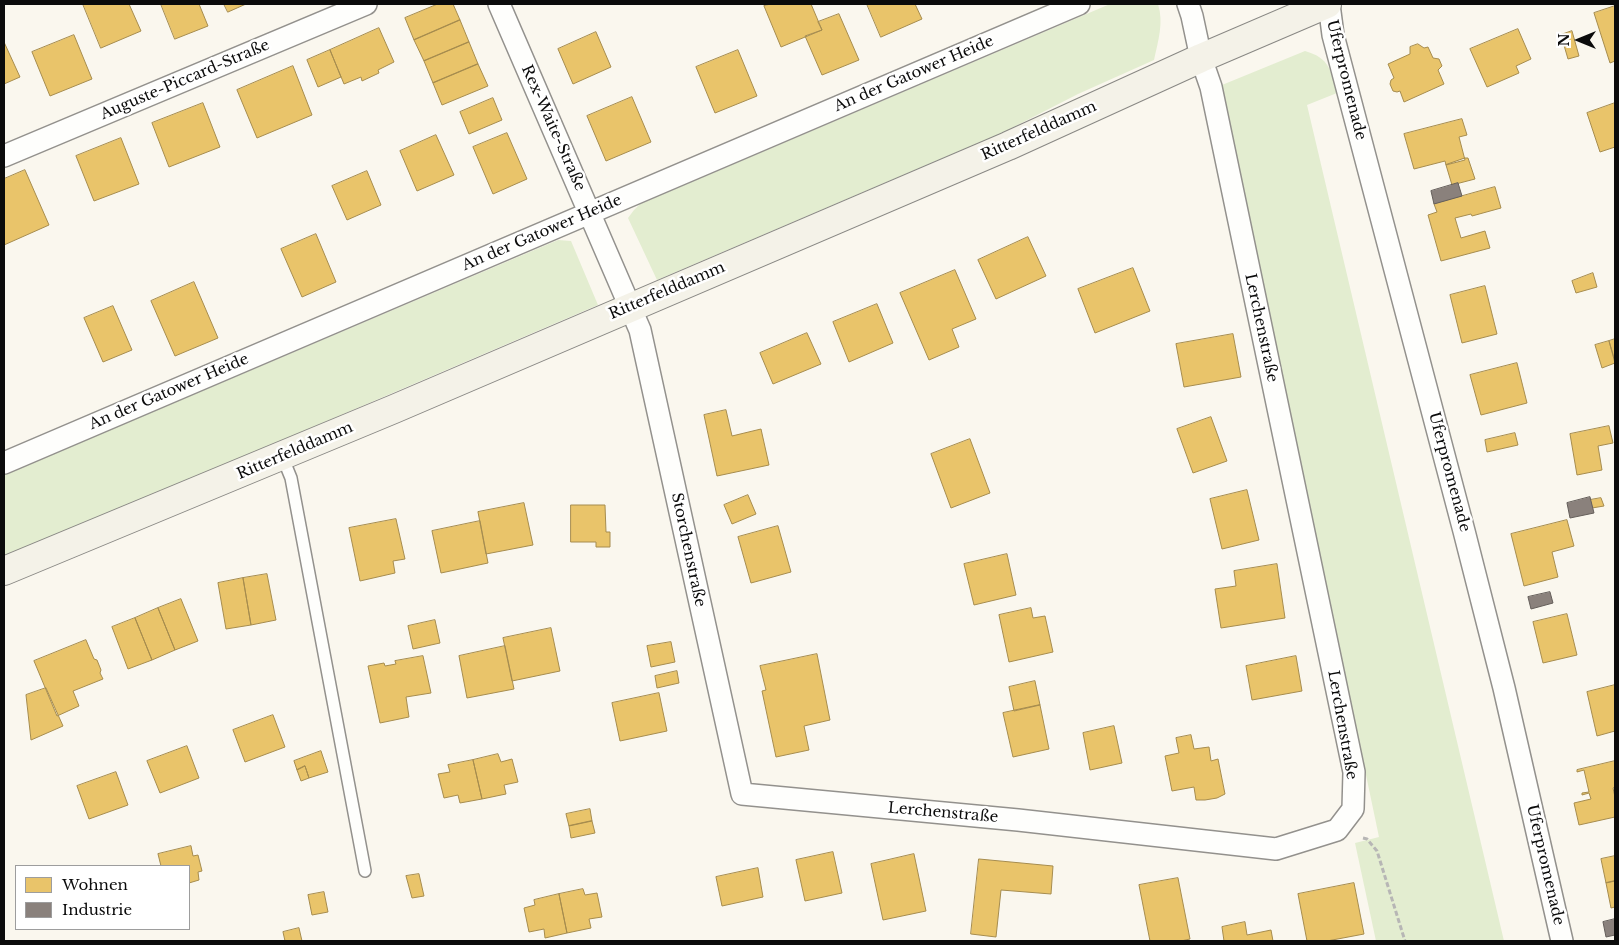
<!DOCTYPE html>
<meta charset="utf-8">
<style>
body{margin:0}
#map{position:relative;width:1619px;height:945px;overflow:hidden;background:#faf7ee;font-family:"Libre Baskerville",serif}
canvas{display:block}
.frame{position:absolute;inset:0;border:5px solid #0b0b0b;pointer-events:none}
.legend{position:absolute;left:15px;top:865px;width:175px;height:65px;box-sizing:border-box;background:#fff;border:1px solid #9d9d9d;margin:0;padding:6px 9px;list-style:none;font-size:15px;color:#0b0b0b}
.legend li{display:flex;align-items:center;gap:10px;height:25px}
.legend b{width:25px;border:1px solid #9d9d9d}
.north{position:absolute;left:1554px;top:15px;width:50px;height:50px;-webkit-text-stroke:4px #fff;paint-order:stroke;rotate:270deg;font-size:14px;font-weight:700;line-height:20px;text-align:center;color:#0b0b0b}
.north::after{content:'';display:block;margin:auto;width:18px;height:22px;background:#0b0b0b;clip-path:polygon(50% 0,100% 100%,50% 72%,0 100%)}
</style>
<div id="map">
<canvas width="1619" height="945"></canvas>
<div class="frame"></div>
<ul class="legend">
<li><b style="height:14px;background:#e9c46a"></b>Wohnen</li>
<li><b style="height:14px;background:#8a817c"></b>Industrie</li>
</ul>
<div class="north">N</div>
</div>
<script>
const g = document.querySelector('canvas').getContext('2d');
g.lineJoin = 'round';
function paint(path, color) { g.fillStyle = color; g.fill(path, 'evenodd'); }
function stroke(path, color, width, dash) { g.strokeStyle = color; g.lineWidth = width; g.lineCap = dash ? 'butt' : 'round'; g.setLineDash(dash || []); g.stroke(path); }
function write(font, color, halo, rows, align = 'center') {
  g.font = font + ' "Libre Baskerville",serif'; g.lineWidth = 5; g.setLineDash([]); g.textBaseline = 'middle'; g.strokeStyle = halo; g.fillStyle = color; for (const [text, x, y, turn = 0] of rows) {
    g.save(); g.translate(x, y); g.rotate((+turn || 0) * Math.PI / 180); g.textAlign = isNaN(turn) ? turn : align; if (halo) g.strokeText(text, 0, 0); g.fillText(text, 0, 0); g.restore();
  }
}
paint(new Path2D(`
 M1110 4H1158C1164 23 1158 41 1154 60L1078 94 1004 132 657 280 628 218 634 210 640 204Z
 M1305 51C1330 58 1331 71 1337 93L1307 105 1504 941H1376L1355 843 1379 837 1222 89V85Z
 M558 240 571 241 598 305 299 433 4 556V475Z`), '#e3edd0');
const homes = new Path2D(`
 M83 4H129L141 31 101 48Z
 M161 4H199L208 26 175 39Z
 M224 4H246L228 12Z
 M438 4H453L460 20 414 40 405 18Z
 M771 4H811L822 30 781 47 764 6Z
 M867 4H915L922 19 881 37Z
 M1615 6V61L1610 63 1594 13Z
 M839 14 859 60 822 75 805 36 822 30 818 22Z
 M460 20 469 42 424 61 414 40Z
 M379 28 394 62 378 70 379 73 362 81 361 77 344 84 330 50Z
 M1518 29 1531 59 1516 66 1519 73 1487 87 1470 49Z
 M1572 31 1579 56 1568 59 1561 35Z
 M596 32 611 67 573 84 558 49Z
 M74 35 92 79 50 96 32 52Z
 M4 42 20 77 4 84Z
 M469 42 478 64 433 83 424 61Z
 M1418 44 1424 48 1428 47 1433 58 1439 59 1442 66 1438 70 1444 84 1404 102 1400 91 1397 92 1393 91 1390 84 1391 80 1394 78 1388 64 1410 54V47Z
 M330 50 341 77 318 87 307 60Z
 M738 50 757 96 715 113 696 67Z
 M478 64 488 86 442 105 433 83Z
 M293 66 312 115 257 138 237 90Z
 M632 97 651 142 606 161 587 116Z
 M493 98 502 120 469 134 460 112Z
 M203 103 220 147 169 167 152 123Z
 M1615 103V147L1600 152 1587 113Z
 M1462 119 1467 135 1459 137 1465 160 1446 165 1445 161 1414 169 1404 134Z
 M507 133 527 179 493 194 473 147Z
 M436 135 454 175 417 191 400 151Z
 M121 138 139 184 94 201 76 156Z
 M1465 158H1468L1475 179 1452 185 1446 165Z
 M25 170 49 225 4 245V179Z
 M367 171 381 205 347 220 332 186Z
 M1495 187 1501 208 1472 216 1471 214 1455 218 1461 238 1485 231 1490 248 1441 261 1428 215 1437 212 1434 204Z
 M316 234 336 282 302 297 281 249Z
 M1028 237 1046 276 996 299 978 260Z
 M1133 268 1150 311 1095 333 1078 289Z
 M955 270 976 319 952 329 959 347 929 360 900 293Z
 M1593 273 1597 287 1576 293 1572 281Z
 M194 282 218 338 175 356 151 301Z
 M1485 286 1497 334 1462 343 1450 295Z
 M877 304 893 343 849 362 833 322Z
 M113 306 132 350 103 362 84 318Z
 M807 333 821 364 773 384 760 353Z
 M1233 334 1241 377 1184 387 1176 344Z
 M1615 339V361L1609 341Z
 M1609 341 1615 363 1602 368 1595 345Z
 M1517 363 1527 403 1481 415 1470 375Z
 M726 410 732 436 761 429 769 465 717 476 704 415Z
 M1211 417 1227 461 1193 473 1177 429Z
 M1609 426 1613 443 1598 446 1602 470 1577 475 1570 434Z
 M1515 433 1518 445 1487 452 1485 440Z
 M970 439 990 493 951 508 931 454Z
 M1247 490 1259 540 1222 549 1210 499Z
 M748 495 756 514 732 524 724 505Z
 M1601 498 1604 506 1592 508 1590 500Z
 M524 503 533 545 486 554 478 512Z
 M571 505H605L606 532H610V547H596V542H571Z
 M396 519 405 559 393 561 395 573 360 581 349 528Z
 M1567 520 1574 546 1552 552 1558 577 1524 586 1511 534Z
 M480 521 488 563 441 573 432 531Z
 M778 526 791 572 751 583 738 537Z
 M1007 554 1016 595 974 605 964 564Z
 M1277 564 1285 618 1221 628 1215 589 1236 586 1234 571Z
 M267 574 276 620 251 625 243 578Z
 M243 578 251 625 226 629 218 583Z
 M181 599 198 641 175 650 158 608Z
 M158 608 175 650 152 660 135 618Z
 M1031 608 1033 618 1045 616 1053 652 1009 662 999 615Z
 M1567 614 1577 655 1543 663 1533 622Z
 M135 618 152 660 128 669 112 627Z
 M435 620 440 643 413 649 408 626Z
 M551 628 560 671 512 681 503 638Z
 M86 640 94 659 97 660 101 670 100 673 103 679 73 691 79 706 57 716 34 661Z
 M671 642 675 662 651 667 647 646Z
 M505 646 514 689 467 698 459 656Z
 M817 654 830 720 804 726 809 750 776 757 762 691 766 690 760 666Z
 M423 656 431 693 406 697 409 717 380 723 368 666 384 663 385 666 396 664 395 661Z
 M1296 656 1302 691 1252 700 1246 666Z
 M677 671 679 683 657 688 655 676Z
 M1035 681 1040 705 1014 711 1009 687Z
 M1615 685V731L1597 736 1587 692Z
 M46 688 63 726 31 740 26 695Z
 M659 693 667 731 620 741 612 703Z
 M1040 705 1049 749 1013 757 1003 713Z
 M273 715 285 747 245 762 233 730Z
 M1114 726 1122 763 1090 770 1083 733Z
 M1191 735 1194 749 1209 747 1211 761 1218 759 1225 794 1217 798 1205 800H1196L1194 787 1172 791 1165 756 1179 753 1176 738Z
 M187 746 199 778 160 793 147 761Z
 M321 751 328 772 309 778 305 766 297 770 294 761Z
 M498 754 501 762 512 759 518 782 504 785 506 794 482 799 473 760Z
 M473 760 482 799 460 803 458 795 444 798 438 774 450 772 448 765Z
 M1615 761V787L1613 788 1615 797V817L1579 825 1574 803 1591 799 1589 793 1582 795V793L1589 792 1584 770 1577 772V770Z
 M305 766 309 778 301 781 297 770Z
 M116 772 128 805 89 819 77 786Z
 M590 809 592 821 569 826 566 814Z
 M592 821 595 833 571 838 569 826Z
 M191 846 193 856 198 855 202 871 198 872 199 880 189 883V866H161L158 854Z
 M833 852 842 893 805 901 796 860Z
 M914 854 926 911 883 920 871 864Z
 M1615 856V881L1606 883 1601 859Z
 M979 859 1053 866 1051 894 1001 890 996 937 971 934Z
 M758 868 763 897 722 906 716 877Z
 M419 874 424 896 412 898 406 876Z
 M1178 878 1190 939 1181 941H1150L1139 885Z
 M1615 881V907L1611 908 1606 883Z
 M1354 883 1364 934 1327 941H1307L1298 894Z
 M583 889 585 895 597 893 602 917 589 919 591 928 567 933 559 894Z
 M324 892 328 912 312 915 308 895Z
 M559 894 567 933 545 938 544 929 529 932 524 908 535 905 534 900Z
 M1245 922 1247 935 1271 930 1273 941H1224L1222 927Z
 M299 928 302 941H285L283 932Z`);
paint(homes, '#e9c46a');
stroke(homes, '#a68c4e', 1);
const industry = new Path2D(`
 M1458 183 1462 196 1434 204 1431 191Z
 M1590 497 1594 513 1570 518 1567 503Z
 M1550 592 1553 603 1531 609 1528 597Z
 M1615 919V935L1606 937 1603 922Z`);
paint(industry, '#8a817c');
stroke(industry, '#645e5a', 1);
const lane = new Path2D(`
 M282 456 291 478 365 871`);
const street = new Path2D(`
 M499 4 640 330 742 794 1018 820 1276 849 1337 830 1353 809 1354 772 1211 87 1201 58 1192 16 1188 4
 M1329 4 1333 35 1464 531 1504 688 1562 941
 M4 156 366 4
 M4 463 1079 4`);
const secondary = new Path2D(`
 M4 571 394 409 1008 146 1201 58 1327 4`);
stroke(lane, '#93918d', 14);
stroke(street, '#93918d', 24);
stroke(secondary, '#898884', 30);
stroke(new Path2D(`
 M1363 838 1367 839 1377 851 1405 941`), '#b7b6b5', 3, [5, 2.5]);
stroke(lane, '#fefefc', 11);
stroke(street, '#fefefc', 21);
stroke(secondary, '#f4f2e8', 28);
write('15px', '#0b0b0b', '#fff', [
 ["An der Gatower Heide",914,74,-23],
 ["Auguste-Piccard-Straße",185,80,-23],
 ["Uferpromenade",1346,80,76],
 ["Rex-Waite-Straße",553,128,66],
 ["Ritterfelddamm",1039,131,-24],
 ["An der Gatower Heide",542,233,-23],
 ["Ritterfelddamm",667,291,-23],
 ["Lerchenstraße",1261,328,78],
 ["An der Gatower Heide",169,392,-23],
 ["Ritterfelddamm",295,451,-23],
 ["Uferpromenade",1449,472,75],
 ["Storchenstraße",688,550,78],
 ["Lerchenstraße",1342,725,80],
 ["Lerchenstraße",943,813,5],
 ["Uferpromenade",1545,865,77]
]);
</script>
